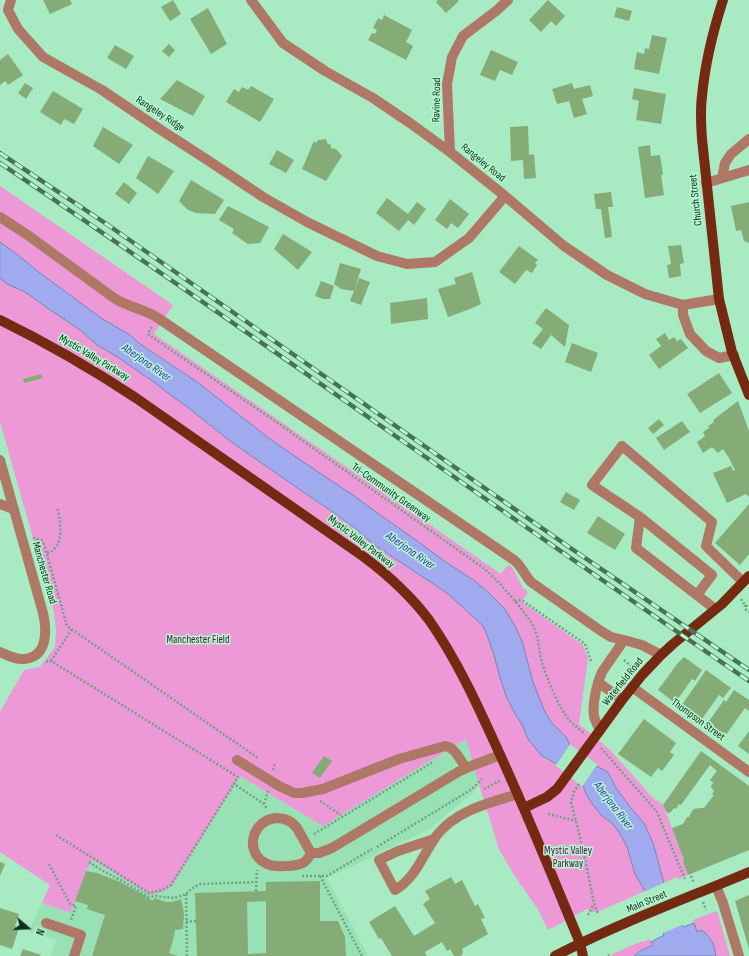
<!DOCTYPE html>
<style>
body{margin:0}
#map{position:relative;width:749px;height:956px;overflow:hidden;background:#a8eac1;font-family:"Sofia Sans Condensed",sans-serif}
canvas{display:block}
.north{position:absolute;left:8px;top:908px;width:40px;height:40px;-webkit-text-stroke:3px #b4f8ce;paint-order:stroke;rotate:109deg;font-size:11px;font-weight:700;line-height:16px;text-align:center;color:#122d1e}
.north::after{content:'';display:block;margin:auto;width:14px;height:18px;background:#122d1e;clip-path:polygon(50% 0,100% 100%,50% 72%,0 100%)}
</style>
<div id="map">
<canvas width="749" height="956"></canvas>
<div class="north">N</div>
</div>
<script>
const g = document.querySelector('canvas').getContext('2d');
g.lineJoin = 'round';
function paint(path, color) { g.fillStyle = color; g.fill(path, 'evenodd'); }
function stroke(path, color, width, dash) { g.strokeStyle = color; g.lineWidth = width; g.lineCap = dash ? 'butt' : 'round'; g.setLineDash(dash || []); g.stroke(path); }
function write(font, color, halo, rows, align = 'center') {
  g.font = font + ' "Sofia Sans Condensed",sans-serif'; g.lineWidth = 3; g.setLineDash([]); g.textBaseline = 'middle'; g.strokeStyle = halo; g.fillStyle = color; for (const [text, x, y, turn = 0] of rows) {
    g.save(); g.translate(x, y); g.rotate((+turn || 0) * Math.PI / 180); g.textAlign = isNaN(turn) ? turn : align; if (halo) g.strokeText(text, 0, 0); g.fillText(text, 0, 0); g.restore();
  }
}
paint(new Path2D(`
 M466 739 479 785 472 795 465 799 430 829 327 878 368 956H51L56 940 29 931 42 903 71 913 86 871 93 860 150 895 163 892 172 886 240 776 323 826Z`), '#97e1b4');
paint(new Path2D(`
 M0 186 173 305 154 334 501 574 508 565 512 567 523 588 528 592 522 602 583 645 588 658 579 724 609 749 622 763 652 797 663 805 684 860 683 861 688 875 678 879 677 877 664 883 653 843 644 823 630 807 616 788 611 777 606 771 596 766 569 746 566 737 555 726 548 717 541 704 533 682 522 641 518 632 504 608 490 594 475 581 444 561 420 543 376 512 353 495 321 474 270 439 197 382 140 344 130 335 101 318 36 270 18 255 0 242Z
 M0 278 7 284 26 292 31 296 43 305 80 330 97 345 116 356 155 383 176 399 185 405 230 441 314 500 324 506 381 550 447 593 480 623 484 628 487 635 494 655 499 674 506 696 514 712 522 725 525 733 546 759 556 764 584 785 586 794 601 815 613 824 623 839 627 847 632 865 638 880 645 891 600 911 593 912 587 909 548 930 537 908 514 875 499 849 479 785 466 739 323 826 240 776 172 886 163 892 150 895 93 860 86 871 71 913 42 903 50 885 0 852V712L24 670 40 667 55 647 56 631 54 612 0 422Z
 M717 911 730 956H716V951L710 937 697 932 693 920Z
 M650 939 653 945 637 953 634 956H611L613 954 642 941 643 942Z`), '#ed98d7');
const water = new Path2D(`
 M0 242 18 255 36 270 101 318 130 335 140 344 197 382 270 439 321 474 353 495 376 512 420 543 444 561 475 581 490 594 504 608 514 624 522 641 533 682 544 710 551 722 566 737 569 743V746L596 766 606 771 609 774 616 788 630 807 644 823 653 843 664 883 683 927 694 923 697 932 701 930C710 935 715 945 716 956H634L640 951 653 945 651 942 664 935 645 891 635 874 627 847 623 839 618 831 613 824 601 815 593 805 586 794 583 785 556 764 541 755 528 739 522 725 514 712 506 696 499 674 494 655 487 635 484 628 480 623 447 593 373 544 356 529 324 506 306 494 230 441 185 405 176 399 155 383 116 356 97 345 80 330 43 305 31 296 25 292 7 284 0 278Z`);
paint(water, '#a0aaef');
stroke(water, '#7584b0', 1);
paint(new Path2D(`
 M570 744 598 765 597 766H596L582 787 555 765 556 764H557Z
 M666 882 684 924 661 934 643 892Z`), '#a8eac1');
paint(new Path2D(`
 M43 0H70L72 4 50 14Z
 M173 0 181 14 170 21 161 7Z
 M438 0H457L459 1 446 13 436 2Z
 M548 0 565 16 556 26 551 21 541 32 529 20Z
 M617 7 632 11 629 21 614 17Z
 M208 8 227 44 211 54 190 19Z
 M384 15 412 30 406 42 413 46 406 60 368 40 372 33 375 34 377 30 373 28 378 18 382 20Z
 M652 35 667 38 659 74 634 69 637 52 644 54 645 48 649 49Z
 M169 44 175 50 169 57 162 51Z
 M115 45 134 56 126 69 107 58Z
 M491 50 518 62 512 75 500 70 495 81 480 75Z
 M8 54 23 75 8 85 5 81 0 85V60Z
 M177 80 205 96 193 116 160 99Z
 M25 83 33 88 26 99 18 93Z
 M572 83 574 89 590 85 593 96 582 99 587 114 574 118 569 101 557 104 552 89Z
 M251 86 274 99 260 122 226 102 234 89 239 92 242 87 248 90Z
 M634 88 666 94 661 124 636 120 639 101 632 99Z
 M53 91 83 109 74 124 64 119 61 125 40 112Z
 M528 126 529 155 534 154 536 178 524 179 523 160 511 161 510 127Z
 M103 127 133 145 119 164 93 146Z
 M326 139 327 143 331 145V148L336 149 342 156 326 181 302 169 314 141 316 143 318 140Z
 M650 145 651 156 660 155 663 174 661 175 664 195 645 198 638 147Z
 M277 150 294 160 286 173 269 164Z
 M148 156 174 171 158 194 136 178Z
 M191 180 224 200 215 214 196 213 188 210 179 201Z
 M124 182 137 193 129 204 115 194Z
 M611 192 613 207H608L612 237 605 238 601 209H596L594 194Z
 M387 198 408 214 417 202 426 209 414 225 408 220 399 231 376 213Z
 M450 199 469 214 458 228 451 223 447 229 435 220Z
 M749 202V243L744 241 741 230 736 231 731 206Z
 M228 206 269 227 260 243 248 244 232 233 234 229 219 220Z
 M283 234 312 252 298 270 274 249Z
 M681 245 684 263 680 264 681 276 669 278 667 265 671 264 668 246Z
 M519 246 538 260 535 263 537 265 532 273 526 270 515 284 499 272Z
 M340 263 361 269 354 291 359 278 370 282 361 305 350 301 354 291 341 289 334 284Z
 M472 272 481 304 470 309 448 317 438 289 456 284 454 278Z
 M321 281 334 286 330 299H323L315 296Z
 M427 298 428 319 391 324 390 303Z
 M546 308 569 325 565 347 551 335 541 349 532 343 543 329 535 323Z
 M665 333 669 340 674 337 677 341 681 339 688 348 659 369 649 355 661 346 656 339Z
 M572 343 598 353 591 372 565 362Z
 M719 373 732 393 700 413 687 394Z
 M41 374 43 378 24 383 23 379Z
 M738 401 749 431V497L746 494 727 503 713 473 731 466 733 471 735 470 729 458 723 449 718 453 712 447 703 453 697 442 705 436 703 432 709 428 708 426 714 422 713 420Z
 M659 419 664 425 653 434 648 428Z
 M682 421 690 432 664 450 656 438Z
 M566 492 580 500 574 510 560 502Z
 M749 504V554L740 565 715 543Z
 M598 516 625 534 615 550 587 533Z
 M684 657 702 670 695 681 692 679 675 703 658 690 677 664Z
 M706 670 731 688 723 698 719 695 702 719 682 705Z
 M734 690 749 700V711L745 708 725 736 707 724 724 700 726 702Z
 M644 719 676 743 670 752 674 755 662 771 658 768 651 777 618 754Z
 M749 731V754L738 746Z
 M701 751 749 786V850L688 875 683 861 684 860 672 828 683 824 687 817H689L692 811 694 809 700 808H704L714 795 712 794 714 791 711 787 712 784 714 783 710 780 717 771 710 765 681 805 679 804 676 809 674 808 671 812 667 813 663 805Z
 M324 756 332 761 320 778 312 773Z
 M0 862 5 864 0 876Z
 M86 871 97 873 120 882 142 894 153 901 154 898 166 902H172L181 899 184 913 183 929 175 930 173 941 169 953 178 956H92L105 915 87 909 88 905 75 901Z
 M451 877 455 884 462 880 475 906 478 904 485 918 481 919 488 934 462 949 463 952 462 955 460 956H454L450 949 447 951 442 942 425 952 427 956H392L381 938 379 939 369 922 395 906 414 936 435 923 423 904 430 899 425 891Z
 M320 881V921H338L345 937 346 956H197L195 893 266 891V882ZM266 901V953L248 954 247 902Z
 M749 895V949L735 901Z
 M0 908 19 914 15 926 19 928 12 949 0 945Z
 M23 949 41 955 40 956H20Z`), '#85ac76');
stroke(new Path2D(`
 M152 327 148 333 149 335 272 419 482 567C496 578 508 593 520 607 525 614 531 621 535 630 539 640 539 652 542 663 547 678 559 709 570 721 574 725 579 729 584 733
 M33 538 41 540 44 544 67 626 258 758
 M47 553C65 548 61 521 57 507
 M741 599 745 605 749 607
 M515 602 520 600 523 601 585 644 591 661
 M745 605V609L749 612
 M624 660 631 666
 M46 661 48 662 51 661 238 777 234 784 264 804 267 809
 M51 661 72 629
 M601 748 657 812 659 817 685 879
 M273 770 275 764
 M579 784 574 792 571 803 576 821 585 859 594 903 598 914
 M484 789 500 781
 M320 801 341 815
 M264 804 268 791
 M548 814 576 821
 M314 834 433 762
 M56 835 149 893 162 890 171 885 234 784
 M377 847 472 789 482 779
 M89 862 103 871 124 882 149 897 156 896 162 897 174 898 186 894 191 889 200 884 256 882
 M49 864 70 904 76 906 71 920
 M302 876H327L372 849
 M320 876 362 956
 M691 876 694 883
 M256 891 257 870
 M186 894 187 956
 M703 902 706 910
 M588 915 594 904
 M186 922 196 921
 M608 955 609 956`), '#70a384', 2.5, [2, 2]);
stroke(new Path2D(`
 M11 0 8 10 18 29 43 57 102 90 161 130 209 161 263 197 307 222 377 256 407 264 435 262 469 238 505 196
 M251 0 283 43 325 71 373 98 410 123 450 152 505 196 564 246 607 275 645 294 683 305 719 299
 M450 152 447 84 452 57 463 36 496 11 508 0
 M722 178 725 163 731 154 749 139
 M706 183 749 170
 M0 217 29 236 114 298C128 307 144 309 158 318L514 560C522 566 524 575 531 582L601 631 611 637 624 640
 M683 305V315L690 334 706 351 719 358 734 355
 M0 460 43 613C47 630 48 657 24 659 16 660 7 655 0 652
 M0 504 13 509
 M640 517 712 575 697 595
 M715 609 636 548 640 517 592 485 622 446 712 522 706 546 743 582
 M598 682 622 700
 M632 687 749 772
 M600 730C598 726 595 721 594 716 592 704 597 683 602 672L624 640 642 645 661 655
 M237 760 279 786 294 793H302L323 789 399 759 445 746C455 747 460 760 466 768
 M276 818C285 818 292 821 297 828L311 853C306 864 300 865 289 866 283 866 276 867 270 865 244 857 249 821 276 818Z
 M434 839 398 851 379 860 395 890C416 878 423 854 437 835 457 810 489 803 518 794
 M311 853H319L332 848 458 772 466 768 500 755
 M716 886 723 903 739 956
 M46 923 81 935 74 956`), '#af7766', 10);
stroke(new Path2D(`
 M723 0C713 31 705 64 702 96 700 111 701 125 702 139L719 299 732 352 749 395
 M0 320C47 343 92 369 136 398L364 557C388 575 411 596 429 620 457 660 477 704 497 748 527 813 553 878 580 943L583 956
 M524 808 547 797 557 789 622 700 642 675 661 655 673 644 722 604 749 576
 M555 956C617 924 685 899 749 872`), '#752911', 10);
const rail = new Path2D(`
 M0 153 108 225 569 547 749 670
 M0 163C252 333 498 510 749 681`);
stroke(rail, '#487159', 4.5);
stroke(rail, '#b4f8ce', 3, [9]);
write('11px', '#122d1e', '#b4f8ce', [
 ["Ravine Road",437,100,-89],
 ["Rangeley Ridge",160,114,33],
 ["Rangeley Road",483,163,39],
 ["Church Street",696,200,-96],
 ["Mystic Valley Parkway",94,358,31],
 ["Tri-Community Greenway",391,493,35],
 ["Mystic Valley Parkway",361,542,37],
 ["Manchester Road",44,573,74],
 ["Waterfield Road",623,682,-51],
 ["Thompson Street",698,720,36],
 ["Main Street",647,902,-23]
]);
write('11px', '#541047', '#b4f8ce', [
 ["Manchester Field",198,640],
 ["Mystic Valley",568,851],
 ["Parkway",568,864]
]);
write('italic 12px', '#3a31b4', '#b4f8ce', [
 ["Aberjona River",146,363,35],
 ["Aberjona River",410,551,35],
 ["Aberjona River",613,806,53]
]);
</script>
